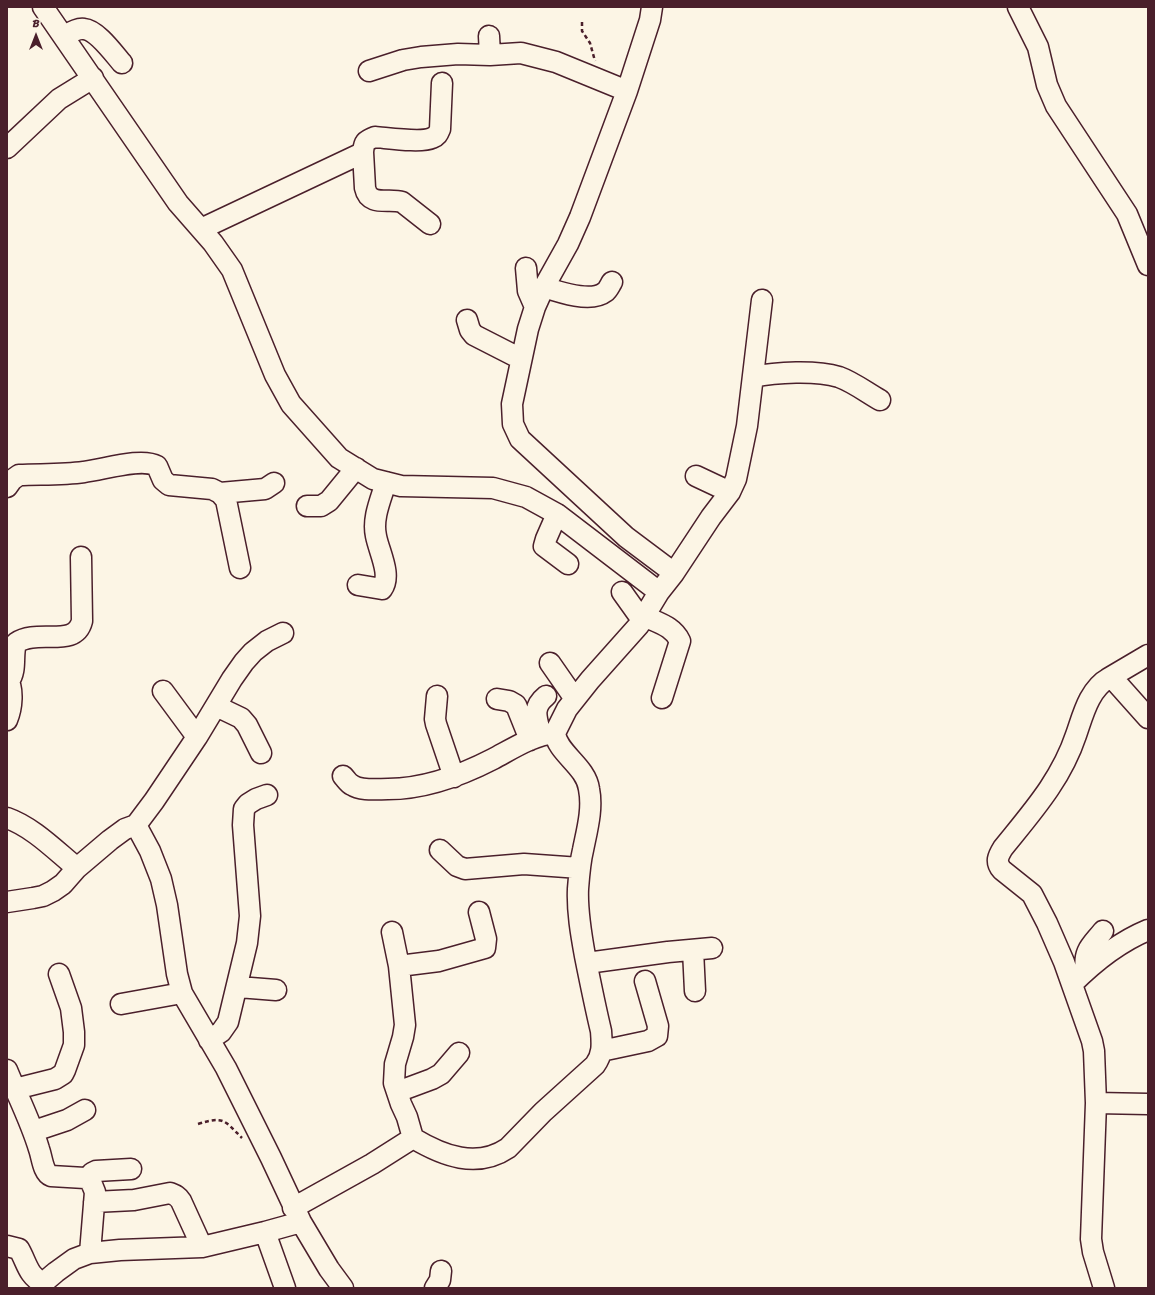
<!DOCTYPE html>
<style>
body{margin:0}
#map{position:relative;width:1155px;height:1295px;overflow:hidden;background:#fcf5e5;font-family:Sriracha,sans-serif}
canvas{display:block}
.frame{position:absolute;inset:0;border:8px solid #4a1f2b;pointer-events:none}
.north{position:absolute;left:16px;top:16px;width:40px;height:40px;-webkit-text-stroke:3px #fcf5e5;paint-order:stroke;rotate:0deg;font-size:11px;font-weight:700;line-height:16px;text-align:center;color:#4a1f2b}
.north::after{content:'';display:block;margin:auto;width:14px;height:18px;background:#4a1f2b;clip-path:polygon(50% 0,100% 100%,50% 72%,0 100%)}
</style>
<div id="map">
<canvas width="1155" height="1295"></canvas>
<div class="frame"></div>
<div class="north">B</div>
</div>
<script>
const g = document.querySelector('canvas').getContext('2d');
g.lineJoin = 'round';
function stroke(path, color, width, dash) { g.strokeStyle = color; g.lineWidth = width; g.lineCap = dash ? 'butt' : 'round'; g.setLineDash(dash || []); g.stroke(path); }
const minor = new Path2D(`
 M43 7 178 203 213 243 232 270 275 375 291 404 339 458 373 479 401 486 493 488 526 497 557 514 659 592
 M652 7 650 20 627 91 580 217 568 244 544 287 535 307 528 329 512 404 513 424 520 439 626 537 674 573
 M1018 7 1038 47 1047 85 1056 106 1127 214 1148 265
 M64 36C70 33 77 28 84 29 97 30 114 54 122 63
 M489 36 490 55
 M369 71 403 60 421 57 458 54 490 55 521 53 556 62 627 91
 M7 148 59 99 93 78
 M363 152 365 188C369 207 389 198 402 202L430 224
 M201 229 360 154 363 152C364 142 365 141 375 137 388 138 421 143 432 138 437 136 438 134 440 129L442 83
 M526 268 528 291 535 307
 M544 287C559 292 591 303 605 292 608 290 610 285 612 282
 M467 320 470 330 474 335 521 359
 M753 377C776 372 816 370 839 377 853 382 866 392 880 400
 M696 476 730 492
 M7 487 12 480 19 475C41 474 63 475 84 472 103 470 141 457 157 466L163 480 169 485 212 489 220 493 226 500 240 568
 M220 493 265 489 274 483
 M307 506H321L329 501 356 468
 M557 514 546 539 544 546 568 564
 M358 585 382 589C392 575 379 552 376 536 372 518 381 499 386 482
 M622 592 642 620
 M644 616C658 623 673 626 680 641L662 698
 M550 663 575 699
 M7 678C14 689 12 708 7 720
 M1109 678 1148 655
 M9 681C17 670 12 656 16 643 38 628 75 649 82 621L81 557
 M163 691 197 737
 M437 696 435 719 436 724 454 777
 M497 699 509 701 516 705 530 740
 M216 706 241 718 247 725 261 753
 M541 735C537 719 531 708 546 696
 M343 776C346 779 348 783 352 785 361 791 377 789 388 789 425 789 460 776 493 759 512 749 533 735 555 733
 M7 818C33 827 56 851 77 868
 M136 825 150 851 161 879 167 905 177 974 182 993 226 1068 271 1158 301 1222 329 1269 343 1288
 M440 850 457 866 465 869 524 864 580 868
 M7 902 33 898 43 896 53 891 63 884 77 868 110 840 125 829 136 825 154 801 197 737 232 679 244 662 253 652 267 641 283 633
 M392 932 399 966 405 1025 403 1037 395 1064 394 1083 401 1104 407 1117 413 1138C443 1156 477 1169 508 1148L543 1112 595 1065C603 1054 602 1044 601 1031 595 1006 590 981 585 956 581 934 577 911 578 889 579 876 580 862 583 850 587 830 593 809 589 789 586 766 557 753 555 733L567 709 590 680 639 625 659 592 674 573 711 517 730 492 736 479 747 426 762 300
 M693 950 695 991
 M587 963 668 952 712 948
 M399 966 439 961 485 948 486 939 479 912
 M1086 970C1083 950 1092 945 1103 931
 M1072 984C1094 962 1119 942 1148 930
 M238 987 276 990
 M121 1004 182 993
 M209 1040 221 1032 228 1022 247 943 250 916 243 825 244 809 248 804 256 799 267 795
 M601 1051 648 1041 657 1036 658 1026 645 981
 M7 1070C18 1097 31 1122 39 1149 42 1157 43 1173 51 1176L85 1178 91 1182 95 1192 90 1253
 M15 1089 55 1079 63 1074 65 1070 74 1045V1032L71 1008 59 974
 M397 1092 432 1079 441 1074 459 1053
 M1096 1103 1148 1104
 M34 1131 67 1120 85 1110
 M88 1179 92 1173 96 1171 131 1169
 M94 1202 134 1200 170 1193C175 1195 178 1196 181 1201L202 1247
 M293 1208 372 1164 413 1138
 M265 1232 285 1288
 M7 1246 19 1249C27 1263 28 1276 43 1283
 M41 1288 43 1283 56 1272 74 1259 90 1253 120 1250 202 1247 265 1232 301 1222
 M435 1288 440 1280 441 1271
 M1104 1288 1093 1252 1091 1239 1096 1103 1094 1051 1092 1041 1064 962 1047 923 1032 894 1002 870C995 862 998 856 1003 848 1032 812 1061 780 1076 735 1083 715 1089 689 1109 678L1115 681 1148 718`);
stroke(minor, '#4a1f2b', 23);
stroke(new Path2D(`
 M582 22V31L590 43 595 61
 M198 1124C224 1116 224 1120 242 1138`), '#4a1f2b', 2.5, [4, 3]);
stroke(minor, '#fcf5e5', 20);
</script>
